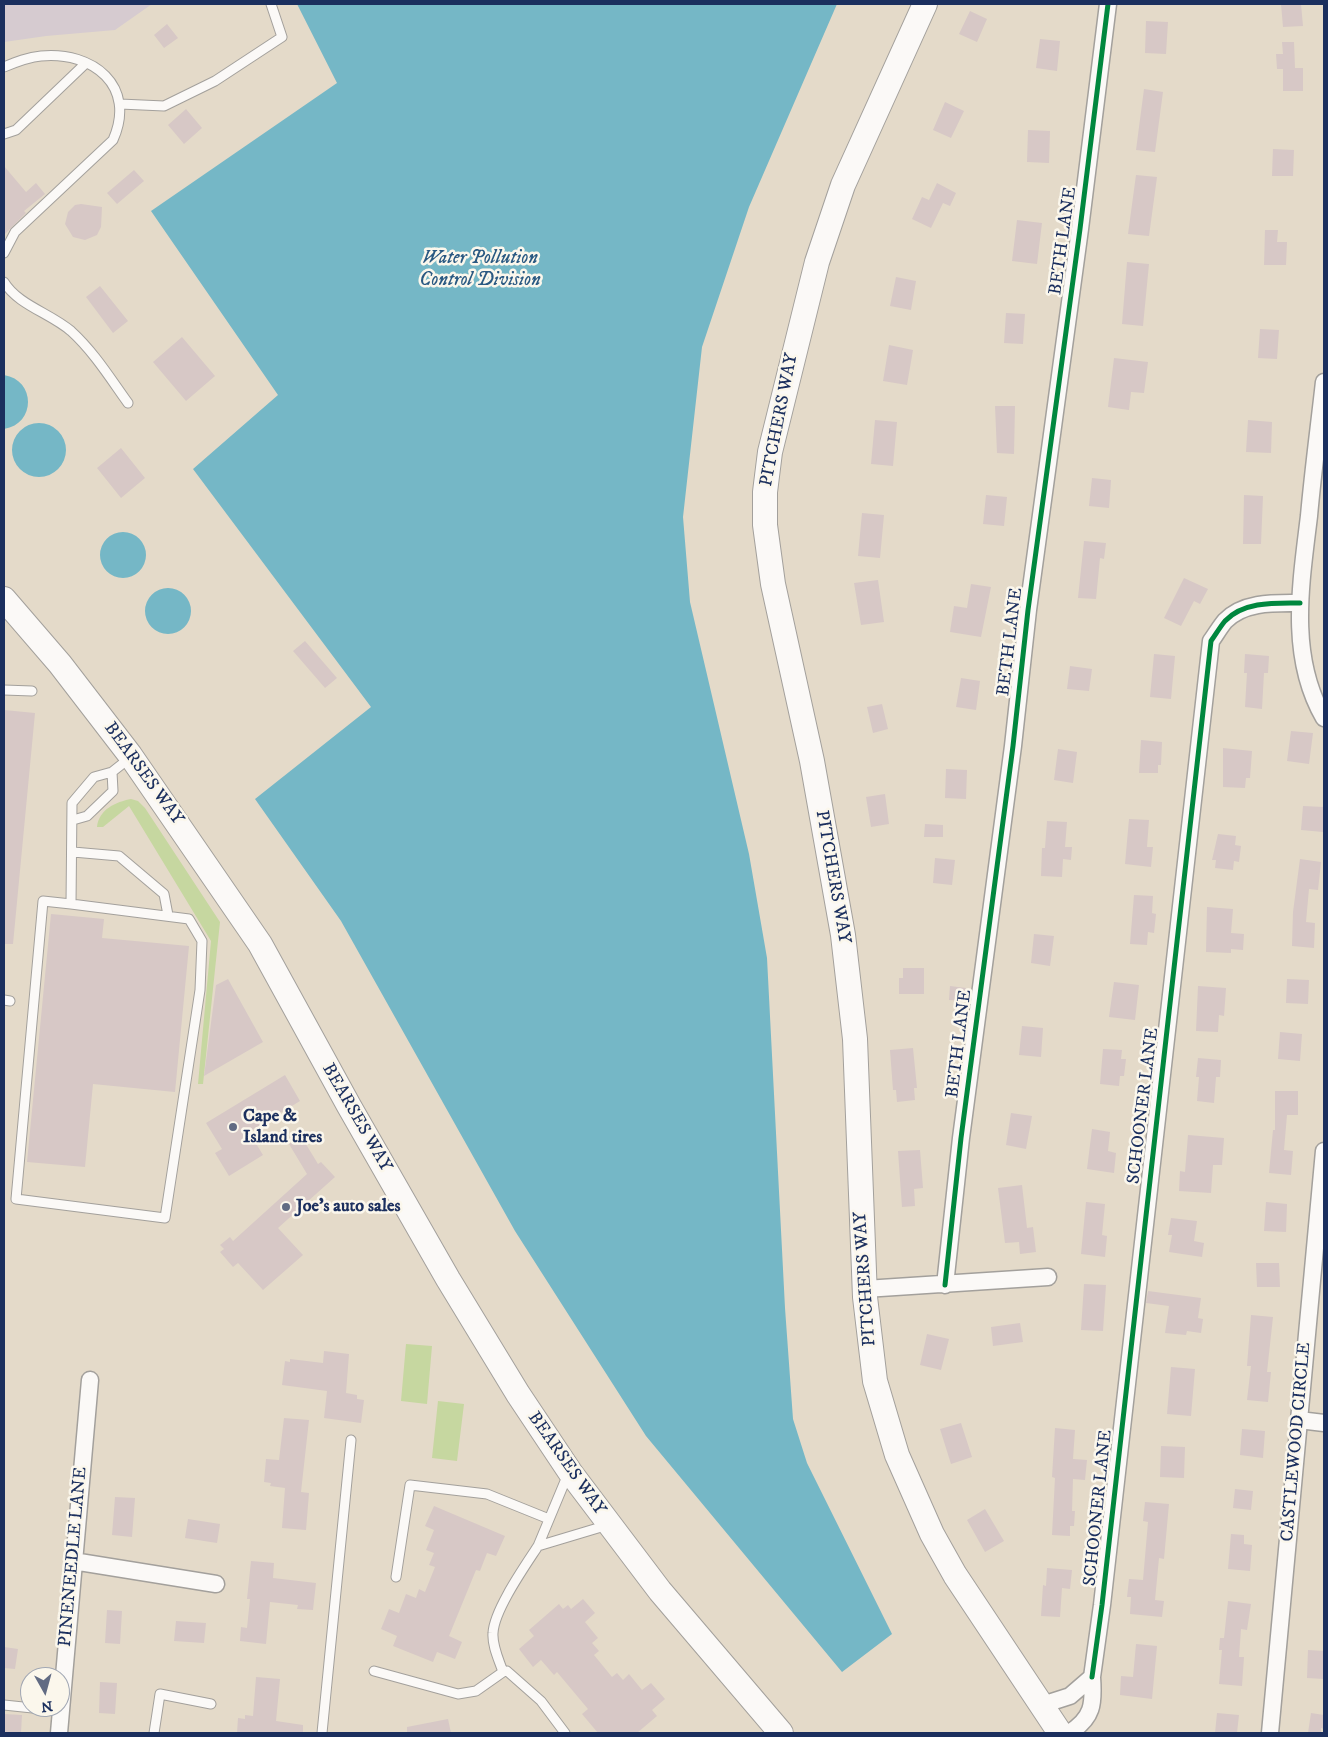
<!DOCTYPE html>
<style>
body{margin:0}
#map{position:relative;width:1328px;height:1737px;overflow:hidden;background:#e4dac9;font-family:"IM FELL DW Pica",serif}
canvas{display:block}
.frame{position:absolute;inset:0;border:5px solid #1b2f5e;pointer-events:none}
.north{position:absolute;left:20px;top:1667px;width:50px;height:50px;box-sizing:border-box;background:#fbf7ec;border:1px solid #a1a7b3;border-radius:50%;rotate:173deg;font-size:14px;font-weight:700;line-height:20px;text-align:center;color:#1b2f5e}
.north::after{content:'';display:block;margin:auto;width:18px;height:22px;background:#616b83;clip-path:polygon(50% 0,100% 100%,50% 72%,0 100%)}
</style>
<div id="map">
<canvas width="1328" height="1737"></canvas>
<div class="frame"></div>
<div class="north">N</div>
</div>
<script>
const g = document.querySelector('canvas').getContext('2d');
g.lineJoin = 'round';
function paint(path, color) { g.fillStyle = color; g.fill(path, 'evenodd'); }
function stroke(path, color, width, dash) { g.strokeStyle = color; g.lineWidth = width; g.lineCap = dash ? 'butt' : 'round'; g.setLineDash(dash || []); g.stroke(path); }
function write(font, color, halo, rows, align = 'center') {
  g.font = font + ' "IM FELL DW Pica",serif'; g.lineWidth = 5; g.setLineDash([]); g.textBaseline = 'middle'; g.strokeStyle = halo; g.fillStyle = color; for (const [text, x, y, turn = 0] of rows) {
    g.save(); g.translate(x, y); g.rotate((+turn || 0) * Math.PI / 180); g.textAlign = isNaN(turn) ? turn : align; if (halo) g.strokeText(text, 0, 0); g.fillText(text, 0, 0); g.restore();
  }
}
paint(new Path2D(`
 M4 4H152L115 30 46 36 4 42Z`), '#d6cbd0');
paint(new Path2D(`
 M131 799 138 801 145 808 220 922 203 1084H198L211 941 129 806 103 827H97C99 809 116 802 131 799Z
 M406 1344 432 1346 427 1404 401 1401Z
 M438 1401 464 1404 457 1461 432 1458Z`), '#c6d7a0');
paint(new Path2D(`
 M297 4H837L749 207 702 347 683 517 690 602 749 854 767 958 785 1308 793 1419 807 1463 892 1634 842 1672 646 1436 515 1231 341 921 255 799 371 707 193 469 278 395 151 211 337 83Z
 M4 375C36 380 36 424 4 429Z
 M12 450a27 27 0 1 1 54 0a27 27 0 1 1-54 0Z
 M100 555a23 23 0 1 1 46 0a23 23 0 1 1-46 0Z
 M145 611a23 23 0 1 1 46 0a23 23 0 1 1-46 0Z`), '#75b7c6');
paint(new Path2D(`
 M1281 4H1301L1303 26 1283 27Z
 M970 11 987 19 977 42 959 34Z
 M1146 21 1168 22 1166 54 1145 53Z
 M167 24 178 38 164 48 154 35Z
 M1040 39 1060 41 1057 71 1036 68Z
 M1282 42H1294L1295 68H1303V91H1283V69H1277L1276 54H1283Z
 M1144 89 1163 92 1155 152 1136 150Z
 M945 102 964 111 951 138 933 130Z
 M186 109 202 128 184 144 168 125Z
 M1028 130 1050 131 1049 163 1027 162Z
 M1273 149 1294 150 1293 176H1272Z
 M4 166 26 192 36 183 45 194 24 211 26 213 4 235Z
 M134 170 144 181 117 204 107 193Z
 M1136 175 1157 177 1149 236 1128 234Z
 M937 183 956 193 950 206 943 203 931 228 912 219 922 197 929 200Z
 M81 204 102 207 101 227 97 235 85 240 73 237 65 224 68 212 75 205Z
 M1017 220 1042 223 1037 264 1012 261Z
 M1265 230H1278L1277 242H1287L1286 265H1264Z
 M1127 262 1149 264 1143 326 1122 324Z
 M896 277 916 281 911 310 890 306Z
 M100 286 128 321 113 333 86 297Z
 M1006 313 1025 314 1023 344 1004 343Z
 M1260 329 1279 330 1277 359 1258 358Z
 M182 337 215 376 186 401 153 362Z
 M889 345 913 350 907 385 883 381Z
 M1114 358 1148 362 1144 393 1131 392 1129 410 1108 407Z
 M995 406H1015L1014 454 997 453Z
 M875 420 897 422 893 466 871 464Z
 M1248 420 1272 422 1271 453 1246 452Z
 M121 448 145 478 121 498 97 468Z
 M1092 478 1111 480 1109 508 1089 506Z
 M986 495 1007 497 1004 526 983 524Z
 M1244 495 1263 496 1261 544H1243Z
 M862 513 884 515 880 558 858 556Z
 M1084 541 1106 543 1104 559 1100 558 1096 599 1078 598Z
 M1184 578 1208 589 1200 604 1194 601 1181 626 1164 618Z
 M878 580 884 622 861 625 854 583Z
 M971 584 991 587 981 637 950 632 954 606 967 608Z
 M305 641 337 678 325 688 293 651Z
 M1154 654 1175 656 1171 699 1150 697Z
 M1245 654 1269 656 1268 673H1264L1262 709 1245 707 1247 673H1244Z
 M1070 666 1092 669 1089 691 1067 689Z
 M961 678 980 681 976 710 956 707Z
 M882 704 888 729 873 733 867 707Z
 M4 710 35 713 13 944H4Z
 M1291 731 1313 733 1309 764 1287 761Z
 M1141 740 1162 742 1161 765H1158V773H1139Z
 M1223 748 1252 751 1250 778H1246L1245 788 1223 787Z
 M1058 749 1077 752 1073 783 1054 780Z
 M946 769 967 770 966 799 945 798Z
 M885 794 889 824 871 827 866 797Z
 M1303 806 1324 807 1323 832 1301 830Z
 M1129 819 1149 820 1147 847H1153L1151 867 1125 864Z
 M1047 821 1067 822 1065 847H1072L1071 860 1063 859 1062 877 1041 876 1042 848H1045Z
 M925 824 943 825V837H924Z
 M1218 834 1236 836 1235 845 1241 846 1239 862 1234 861 1233 870 1215 868 1216 860H1212Z
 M935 858 955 860 952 885 933 883Z
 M1300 859 1321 862 1318 890 1309 889 1306 922 1315 923 1314 948 1292 946 1293 912Z
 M1134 895 1153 896 1152 913 1156 914 1154 933 1148 932 1147 945 1130 944Z
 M1207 907 1233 909 1231 933 1244 934 1243 950 1231 949V953L1206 952Z
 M51 914 104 919 102 938 189 946 175 1092 93 1084 85 1167 27 1162Z
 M1034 934 1054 936 1050 966 1031 963Z
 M903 968H924V994H899V978H903Z
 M228 979 263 1042 204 1076 216 985Z
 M1287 979 1309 980 1308 1004 1286 1003Z
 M1114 982 1139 985 1135 1020 1109 1017Z
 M950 986 966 988 965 1001 949 1000Z
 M1198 986 1226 988 1224 1016 1219 1015 1218 1032 1196 1031Z
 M1022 1026 1043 1028 1041 1057 1019 1055Z
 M1280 1032 1302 1034 1300 1061 1278 1059Z
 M913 1048 917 1088H914L915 1100 897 1102 896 1090H893L890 1050Z
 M1103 1049 1122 1050 1121 1059H1126L1124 1076H1120L1119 1086 1100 1084Z
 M1198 1058 1221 1060 1220 1077H1216L1214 1103 1197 1101 1199 1077H1196Z
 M285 1075 300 1101 249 1132 263 1155 229 1176 215 1153 222 1149 206 1123Z
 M1275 1091H1298V1115H1287L1284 1150 1293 1151 1291 1175 1269 1173 1273 1130H1275Z
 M1011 1113 1032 1116 1026 1149 1006 1145Z
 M1092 1129 1110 1132 1108 1151 1116 1153 1114 1173 1087 1169Z
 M1188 1135 1224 1138 1222 1165H1213L1211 1193 1179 1191 1180 1171 1185 1172Z
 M301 1136 318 1164 321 1162 335 1177 278 1228 303 1255 263 1290 238 1263 233 1267 220 1252 224 1249 220 1245 230 1237 233 1241 307 1174 289 1144Z
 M920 1150 923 1188 914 1189 915 1206 902 1207 898 1151Z
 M1022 1185 1027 1228 1033 1227 1036 1252 1020 1254 1019 1242 1005 1243 998 1188Z
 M1086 1202 1105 1204 1102 1235 1107 1236 1105 1257 1081 1254Z
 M1266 1202 1287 1204 1286 1232 1264 1231Z
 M1171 1218 1197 1221 1194 1241 1204 1243 1202 1257 1169 1252 1172 1235H1168Z
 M1256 1263H1279L1280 1287H1257Z
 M1084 1284 1106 1285 1103 1331 1081 1330Z
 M1148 1291 1201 1298 1198 1318 1203 1319 1201 1333 1187 1331 1186 1335 1165 1333 1169 1306 1146 1303Z
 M1251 1315 1273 1317 1267 1372H1271L1268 1402 1247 1400 1251 1366H1247Z
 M1020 1323 1023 1342 993 1346 991 1327Z
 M927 1334 949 1339 941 1370 920 1365Z
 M324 1351 349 1354 346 1393 357 1395V1399L364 1400 361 1423 324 1418 327 1391 282 1385 285 1361 290 1362V1359L323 1363Z
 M1171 1367 1195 1369 1191 1416 1167 1414Z
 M284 1418 309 1420 301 1492 309 1493 306 1530 282 1528 285 1488 270 1486 271 1483 264 1482 266 1459 279 1460Z
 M961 1423 972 1457 951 1464 940 1429Z
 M1055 1428 1075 1430 1073 1459 1087 1460 1085 1480 1073 1479 1072 1511H1075L1074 1526H1070V1536L1052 1535 1055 1478 1052 1477Z
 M1242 1429 1265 1431 1263 1458 1240 1455Z
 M1161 1446 1185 1447 1184 1478 1160 1477Z
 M1235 1489 1253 1491 1251 1510 1233 1508Z
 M115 1497 135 1498 132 1537 112 1535Z
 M1145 1502 1169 1504 1164 1559 1159 1558 1155 1600 1164 1601 1162 1617 1130 1614 1131 1597H1127L1129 1579 1143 1580 1148 1522 1143 1521Z
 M434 1506 505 1536 496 1556 487 1553 480 1571 476 1570 449 1636 462 1642 455 1659 437 1652 433 1662 393 1646 397 1636 381 1629 389 1609 399 1613 406 1594 416 1598 419 1589 425 1592 435 1567 429 1565 434 1553 426 1550 434 1530 425 1526Z
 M985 1509 1004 1541 985 1552 967 1520Z
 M188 1519 220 1524 217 1543 185 1538Z
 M1231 1534 1244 1535V1544L1252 1545 1250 1571 1228 1569Z
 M251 1561 274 1563 273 1578 316 1583 313 1610 297 1609 298 1605 270 1602 266 1644 240 1641 241 1627 247 1628 250 1599H247Z
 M1047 1568 1072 1570 1070 1589 1062 1588 1060 1617 1041 1616 1043 1585 1046 1586Z
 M583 1599 595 1613 585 1622 598 1638 592 1643 599 1651 594 1655 612 1677 617 1673 623 1680 629 1674 642 1690 651 1683 665 1699 652 1710 657 1716 637 1733H598L582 1714 588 1709 557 1672 554 1675 541 1660 533 1667 519 1649 534 1636 529 1630 559 1604 563 1609 568 1605 571 1609Z
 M1228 1601 1251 1604 1247 1630 1241 1629 1239 1657H1244L1242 1686 1219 1684 1222 1650H1219L1220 1638H1224Z
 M107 1610 122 1611 120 1644 105 1643Z
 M176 1621 206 1623 204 1643 174 1641Z
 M1136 1644 1157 1646 1152 1699 1120 1695 1121 1676 1133 1677Z
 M4 1647 18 1649 15 1669 4 1668Z
 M1308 1650 1324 1651V1679L1307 1678Z
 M256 1677 280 1679 276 1721 303 1725V1733H237L238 1718 245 1719V1715L253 1716Z
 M100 1682 117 1683 115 1714 99 1713Z
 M1217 1713 1239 1715 1237 1733H1215Z
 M1311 1713 1324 1715V1729L1321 1728V1733H1308Z
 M4 1714 22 1715 21 1733H4Z
 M448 1719 451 1733H407V1727Z`), '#d7c8c6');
const lane = new Path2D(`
 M4 67C16 62 28 57 41 56 93 51 137 86 113 140L15 232 4 253
 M120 104 164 106 215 81 282 37 271 4
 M4 134 16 130 85 64
 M4 282C18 305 50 313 71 331 94 352 110 378 128 403
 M4 690 32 691
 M73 820 87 816 113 791 112 772
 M73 852 119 856 164 894 168 915
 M71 904 43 901 16 1199 165 1218 200 990 202 941 189 919 71 904 72 803 94 777 112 772 131 757
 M4 1000 10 1001
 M568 1474 538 1546 608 1525
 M396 1577 410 1485 487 1494 549 1519
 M374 1671 458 1694 476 1691 503 1672 507 1671 541 1701 565 1733
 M503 1672C499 1660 492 1646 493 1633 494 1610 525 1566 538 1546
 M4 1705 61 1711
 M154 1733 160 1694 211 1704
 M322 1733 351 1440`);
const street = new Path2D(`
 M1324 382C1319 427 1313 471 1309 516 1301 583 1288 656 1324 718
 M945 1285 961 1138 1013 746 1028 610 1080 229 1108 4
 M865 1289 1048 1277
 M1299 1420 1324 1423
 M73 1561 216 1584
 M1092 1677 1102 1605 1211 641C1216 634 1220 627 1225 621 1244 601 1276 603 1300 603
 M1042 1705 1070 1696 1092 1677C1094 1704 1093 1718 1069 1733
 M59 1733 90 1380
 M1270 1733 1324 1151`);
const secondary = new Path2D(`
 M925 4 843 185 817 262 770 452 765 492V525L773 584 812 761 843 935 855 1039 865 1297 875 1381 897 1455 932 1534 955 1575 1060 1733
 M4 599 60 664 130 755 260 944 349 1106 448 1279 518 1394 570 1472 660 1591 781 1733`);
stroke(lane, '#a3a09c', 11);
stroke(street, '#a3a09c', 19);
stroke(secondary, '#a3a09c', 26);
stroke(lane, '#fbf9f7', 9);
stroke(street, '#fbf9f7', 16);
stroke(secondary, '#fbf9f7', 24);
stroke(new Path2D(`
 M945 1285 961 1138 1013 746 1028 610 1080 229 1108 4
 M1092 1677 1102 1605 1211 641C1216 634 1220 627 1225 621 1244 601 1276 603 1300 603`), '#00873e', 5);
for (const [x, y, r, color] of [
 [233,1127,5,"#616b83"],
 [286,1207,5,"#616b83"]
]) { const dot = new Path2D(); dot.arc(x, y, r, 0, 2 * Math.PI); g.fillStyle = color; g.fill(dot); stroke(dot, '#fbf7ec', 2); }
write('18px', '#1b2f5e', '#fbf7ec', [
 ["BETH LANE",1064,241,-82],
 ["PITCHERS WAY",780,420,-79],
 ["BETH LANE",1011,642,-83],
 ["BEARSES WAY",143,774,54],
 ["PITCHERS WAY",832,877,80],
 ["BETH LANE",960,1044,-83],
 ["SCHOONER LANE",1144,1106,-83],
 ["BEARSES WAY",356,1118,60],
 ["PITCHERS WAY",866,1279,-94],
 ["CASTLEWOOD CIRCLE",1297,1442,-85],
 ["BEARSES WAY",566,1464,55],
 ["SCHOONER LANE",1099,1508,-84],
 ["PINENEEDLE LANE",74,1557,-85]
]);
write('bold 18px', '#1b2f5e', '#fbf7ec', [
 ["Cape &",243,1117],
 ["Island tires",243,1138],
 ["Joe's auto sales",296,1207]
], 'left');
write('italic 19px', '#2a5982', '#fbf7ec', [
 ["Water Pollution",480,259],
 ["Control Division",480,281]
]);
</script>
